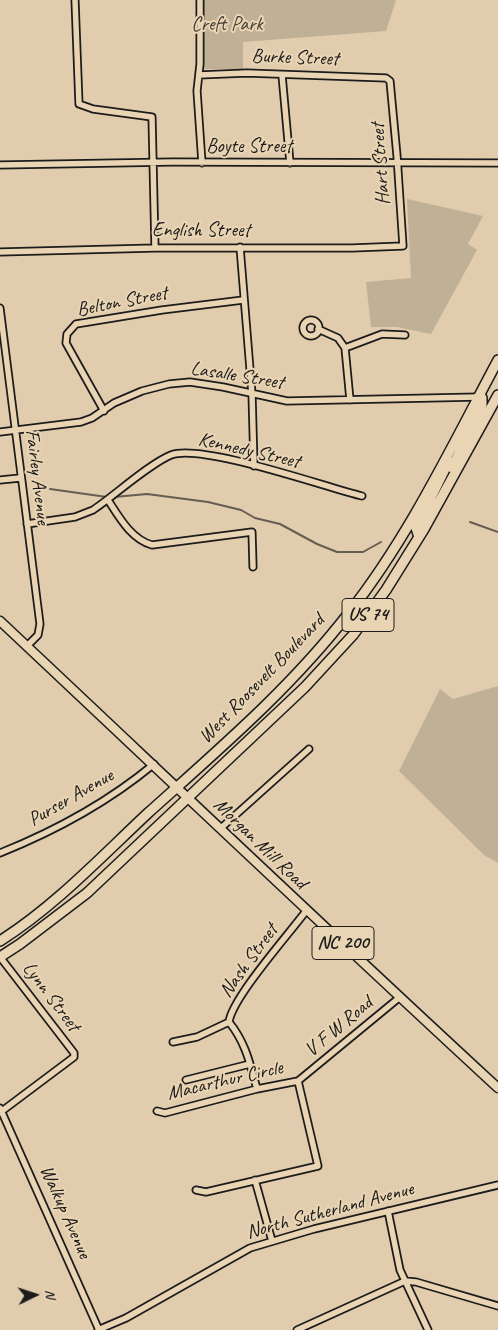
<!DOCTYPE html>
<style>
body{margin:0}
#map{position:relative;width:498px;height:1330px;overflow:hidden;background:#e1cdad;font-family:Caveat,sans-serif}
canvas{display:block}
.north{position:absolute;left:10px;top:1270px;width:50px;height:50px;-webkit-text-stroke:4px #e9d4b3;paint-order:stroke;rotate:86deg;font-size:14px;font-weight:700;line-height:20px;text-align:center;color:#1c1c1c}
.north::after{content:'';display:block;margin:auto;width:18px;height:22px;background:#1c1c1c;clip-path:polygon(50% 0,100% 100%,50% 72%,0 100%)}
</style>
<div id="map">
<canvas width="498" height="1330"></canvas>
<div class="north">N</div>
</div>
<script>
const g = document.querySelector('canvas').getContext('2d');
g.lineJoin = 'round';
function paint(path, color) { g.fillStyle = color; g.fill(path, 'evenodd'); }
function stroke(path, color, width, dash) { g.strokeStyle = color; g.lineWidth = width; g.lineCap = dash ? 'butt' : 'round'; g.setLineDash(dash || []); g.stroke(path); }
function write(font, color, halo, rows, align = 'center') {
  g.font = font + ' Caveat,sans-serif'; g.lineWidth = 4; g.setLineDash([]); g.textBaseline = 'middle'; g.strokeStyle = halo; g.fillStyle = color; for (const [text, x, y, turn = 0] of rows) {
    g.save(); g.translate(x, y); g.rotate((+turn || 0) * Math.PI / 180); g.textAlign = isNaN(turn) ? turn : align; if (halo) g.strokeText(text, 0, 0); g.fillText(text, 0, 0); g.restore();
  }
}
paint(new Path2D(`
 M204 0H396L386 31 243 42V69H204Z
 M407 199 483 216 468 244 477 250 431 334 397 327H371L366 282 411 278Z
 M498 686V863L484 855 399 771 440 689 453 699Z`), '#c0b095');
stroke(new Path2D(`
 M50 489 107 497
 M114 497 147 494 208 502 241 510 255 518 280 524 317 544 337 552H363L381 542
 M470 522 498 532`), '#655d52', 2);
const minor = new Path2D(`
 M75 0 79 104 93 109 152 117 155 248
 M200 0V64L197 91 202 163
 M282 75 290 163
 M0 165 172 162 498 163
 M240 247 252 394 254 466
 M0 252 155 248H352L403 246 397 156 390 81 386 78 247 73 199 75
 M0 308 40 624 38 635 27 646
 M303 328a8 8 0 1 1 16 0a8 8 0 1 1-16 0Z
 M318 329 338 338 345 348 350 400
 M345 348 382 334 405 335
 M104 411 66 343 67 334 76 324 162 310 243 300
 M0 432 81 422 92 418 114 403 142 391 169 384 190 382 223 387 287 401 478 397
 M0 480 20 478
 M108 500C119 517 131 539 152 545L252 532 253 567
 M27 524 75 517 93 510C114 496 149 464 171 455 201 443 325 487 362 496
 M221 828 309 749
 M0 853C55 831 107 803 154 764
 M0 957 74 1053V1057L2 1111
 M173 1042 197 1037 229 1022
 M186 1080 250 1064
 M257 1089C250 1064 246 1043 229 1022 232 998 289 934 306 911
 M0 1108 99 1330
 M157 1111 165 1113 257 1089 298 1081 400 997
 M255 1180 272 1241
 M196 1190 206 1192 318 1166 298 1081
 M388 1211 400 1270 428 1330
 M98 1330 126 1318 250 1248 314 1229 498 1185
 M297 1330 405 1281 416 1282 498 1306`);
const major = new Path2D(`
 M0 621C166 777 331 934 498 1088`);
const highway = new Path2D(`
 M452 468 482 405V398L478 397
 M419 537 416 528 449 461
 M0 941C55 906 100 858 147 814 217 751 290 689 348 614 409 537 452 446 498 360
 M0 957 20 944 87 893 305 687 353 635 386 590 424 529 498 395`);
stroke(minor, '#1c1c1c', 9);
stroke(major, '#1c1c1c', 11);
stroke(highway, '#1c1c1c', 12);
stroke(minor, '#e9d4b3', 5.5);
stroke(major, '#e9d4b3', 8);
stroke(highway, '#e9d4b3', 9);
for (const [x, y, w] of [
 [368,615,52],
 [343,943,62]
]) { const box = new Path2D(); box.roundRect(x - w / 2, y - 16.5, w, 33, 4); g.fillStyle = '#e9d4b3'; g.fill(box); stroke(box, '#1c1c1c', 1); }
write('bold 19px', '#1c1c1c', null, [
 ["US 74",368,615],
 ["NC 200",343,943]
]);
write('20px', '#45413a', '#e9d4b3', [
 ["Creft Park",227,25]
]);
write('20px', '#1c1c1c', '#e9d4b3', [
 ["Burke Street",295,58,2],
 ["Boyte Street",249,147],
 ["Hart Street",381,164,-94],
 ["English Street",201,231],
 ["Belton Street",122,302,-11],
 ["Lasalle Street",237,376,9],
 ["Kennedy Street",249,451,13],
 ["Fairley Avenue",37,477,83],
 ["West Roosevelt Boulevard",262,679,-46],
 ["Purser Avenue",71,798,-30],
 ["Morgan Mill Road",260,844,44],
 ["Nash Street",249,961,-54],
 ["Lynn Street",51,997,53],
 ["V F W Road",339,1027,-40],
 ["Macarthur Circle",225,1081,-13],
 ["North Sutherland Avenue",330,1211,-15],
 ["Walkup Avenue",65,1212,66]
]);
</script>
